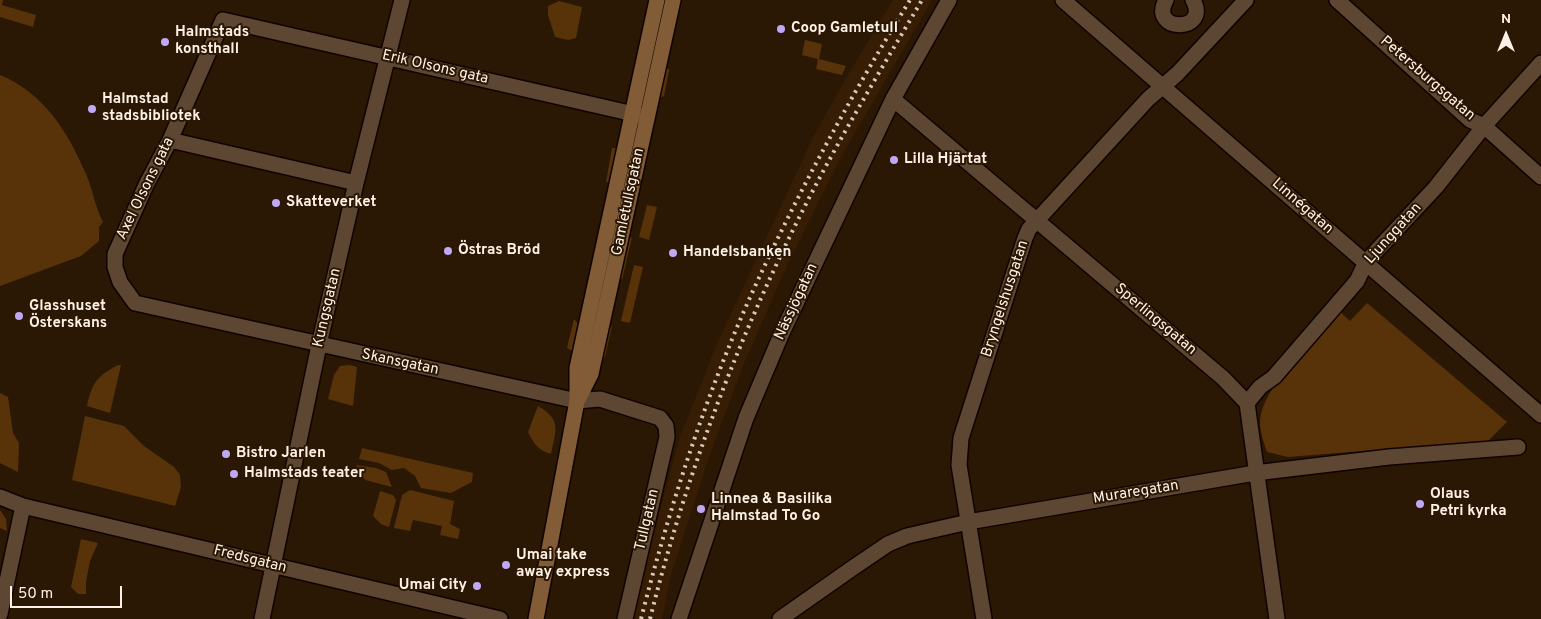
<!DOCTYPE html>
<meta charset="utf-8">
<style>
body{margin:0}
#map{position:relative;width:1541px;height:619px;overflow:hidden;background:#2a1704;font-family:Overpass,sans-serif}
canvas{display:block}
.north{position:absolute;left:1481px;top:10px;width:50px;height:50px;-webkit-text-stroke:4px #2a1704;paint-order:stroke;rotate:0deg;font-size:14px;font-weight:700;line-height:20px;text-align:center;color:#fff1e5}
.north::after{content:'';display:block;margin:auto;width:18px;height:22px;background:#fff1e5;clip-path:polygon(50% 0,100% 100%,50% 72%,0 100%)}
.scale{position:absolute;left:10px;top:586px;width:112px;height:22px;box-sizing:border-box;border:2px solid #fff1e5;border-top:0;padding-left:6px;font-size:15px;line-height:18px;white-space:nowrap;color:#fff1e5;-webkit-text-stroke:4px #2a1704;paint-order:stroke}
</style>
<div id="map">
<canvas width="1541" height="619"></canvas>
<div class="north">N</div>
<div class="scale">50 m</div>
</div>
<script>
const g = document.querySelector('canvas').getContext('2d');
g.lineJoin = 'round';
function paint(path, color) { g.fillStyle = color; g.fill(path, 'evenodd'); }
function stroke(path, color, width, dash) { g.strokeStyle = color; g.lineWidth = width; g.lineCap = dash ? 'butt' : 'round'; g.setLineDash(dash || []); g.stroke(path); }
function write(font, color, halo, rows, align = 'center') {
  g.font = font + ' Overpass,sans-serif'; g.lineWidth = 4; g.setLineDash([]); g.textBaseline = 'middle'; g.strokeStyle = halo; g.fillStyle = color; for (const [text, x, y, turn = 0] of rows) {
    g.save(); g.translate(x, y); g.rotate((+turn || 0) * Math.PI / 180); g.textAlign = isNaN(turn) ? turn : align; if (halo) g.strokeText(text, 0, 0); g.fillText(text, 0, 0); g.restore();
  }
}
paint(new Path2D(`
 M893 0H932L840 159 786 268 743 366 709 457 671 575 662 619H631L679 439 715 348 813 137 846 78Z`), '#361d04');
paint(new Path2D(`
 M0 0H3L2 5 36 15 33 27 0 17Z
 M559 1 582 7 576 38 568 40 555 37 548 15V6Z
 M805 40 822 44 819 59 846 66 842 75 816 69 818 59 802 55Z
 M666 69H669V71L664 96 659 98 660 80Z
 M0 75C44 93 68 132 86 174 93 190 95 207 103 222L99 227V241L81 256 0 286Z
 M612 148H619L612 182H606Z
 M647 205 657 207 649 240 639 237Z
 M632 237 622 280 617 272 622 244Z
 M634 265 643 267 630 323 621 321Z
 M1367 303 1507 422 1488 441 1288 457 1267 452C1263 440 1258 427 1261 414 1268 383 1316 335 1337 309L1350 321Z
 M574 319 581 327 574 352 567 348Z
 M612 326 605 357 598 358 603 332Z
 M118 365H121L110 413 87 406C92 383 97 376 118 365Z
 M350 365 357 367 353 406 328 399 334 375 340 366Z
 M0 393 8 397 13 433 19 443 18 472 0 463Z
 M538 406C562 420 556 430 551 454 538 450 534 444 528 432Z
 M85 416 124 426 144 446 174 467 180 475 181 487 175 506 72 480Z
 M362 448 473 473 472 482 451 493 421 488 415 476 404 468 392 470 379 463 359 459Z
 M356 465 376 468 386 472 392 487 365 480Z
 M410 490 454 501 450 524 460 529 458 539 440 535 442 526 413 520 410 531 394 528 402 495Z
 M380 491 393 495 396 500 389 527 381 524 373 516Z
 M0 510 6 519 7 531 0 528Z
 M81 539 98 543 90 561 86 582V594H78L71 587Z`), '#58330a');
const street = new Path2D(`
 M1063 0 1541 415
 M1166 0C1148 33 1211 33 1193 0
 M1337 0 1470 120 1484 126 1541 177
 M893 99 1223 378 1247 403 1277 619
 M170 140 356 183
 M1247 403 1260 387 1274 377 1357 281 1366 262 1436 187 1484 126 1541 63
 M0 497 23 506 500 619
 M0 614 23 506
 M262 619 319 345 356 183 402 0
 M625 619 667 437 666 426 660 418 600 399 577 401 135 303 120 282 115 267V254L147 183 170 140 223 20 647 117
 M679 619 746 418 781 335 893 99 949 0
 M780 619 854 567 888 544 907 536 968 522 1255 473 1389 457 1518 447
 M984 619 959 465 961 438 1025 238 1029 229 1148 99 1177 74 1246 0`);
const secondary = new Path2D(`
 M579 398 591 374 673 0
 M536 619 577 401V368L657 0`);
stroke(street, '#110300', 18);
stroke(secondary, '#110300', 18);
stroke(street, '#5d4733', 15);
stroke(secondary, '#825c36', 15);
stroke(new Path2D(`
 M641 619C669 509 705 397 752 293 798 192 852 94 910 0
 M650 619C686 474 740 333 808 200 843 132 883 66 922 0`), '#d8c9bb', 4, [2.5, 5]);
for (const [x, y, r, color] of [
 [781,29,5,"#bfa8f4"],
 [165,42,5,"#bfa8f4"],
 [92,109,5,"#bfa8f4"],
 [894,160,5,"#bfa8f4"],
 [276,203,5,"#bfa8f4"],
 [448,251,5,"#bfa8f4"],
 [673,253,5,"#bfa8f4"],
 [19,316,5,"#bfa8f4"],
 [226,454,5,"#bfa8f4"],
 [234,474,5,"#bfa8f4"],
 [1420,504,5,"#bfa8f4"],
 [701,509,5,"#bfa8f4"],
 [506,565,5,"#bfa8f4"],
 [477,586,5,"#bfa8f4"]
]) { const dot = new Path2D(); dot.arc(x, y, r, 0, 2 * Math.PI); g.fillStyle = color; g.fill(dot); stroke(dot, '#2a1704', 2); }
write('bold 15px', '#fff1e5', '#2a1704', [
 ["Coop Gamletull",791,29],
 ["Halmstads",175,33],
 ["konsthall",175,50],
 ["Halmstad",102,100],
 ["stadsbibliotek",102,117],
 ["Lilla Hjärtat",904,160],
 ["Skatteverket",286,203],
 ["Östras Bröd",458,251],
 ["Handelsbanken",683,253],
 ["Glasshuset",29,307],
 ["Österskans",29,324],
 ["Bistro Jarlen",236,454],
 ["Halmstads teater",244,474],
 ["Olaus",1430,495],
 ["Petri kyrka",1430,512],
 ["Linnea & Basilika",711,500],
 ["Halmstad To Go",711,517],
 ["Umai take",516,556],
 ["away express",516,573],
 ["Umai City",467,586,"right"]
], 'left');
write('15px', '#fff1e5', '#2a1704', [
 ["Erik Olsons gata",435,68,13],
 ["Petersburgsgatan",1427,79,41],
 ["Axel Olsons gata",146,189,-64],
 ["Gamletullsgatan",629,202,-78],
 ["Linnégatan",1302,207,41],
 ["Ljunggatan",1394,234,-48],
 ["Bryngelshusgatan",1006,299,-72],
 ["Nässjögatan",797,302,-65],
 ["Kungsgatan",328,308,-77],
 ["Sperlingsgatan",1155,320,40],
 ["Skansgatan",400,363,12],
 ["Muraregatan",1136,493,-9],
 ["Tullgatan",648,520,-77],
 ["Fredsgatan",250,560,14]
]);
</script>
